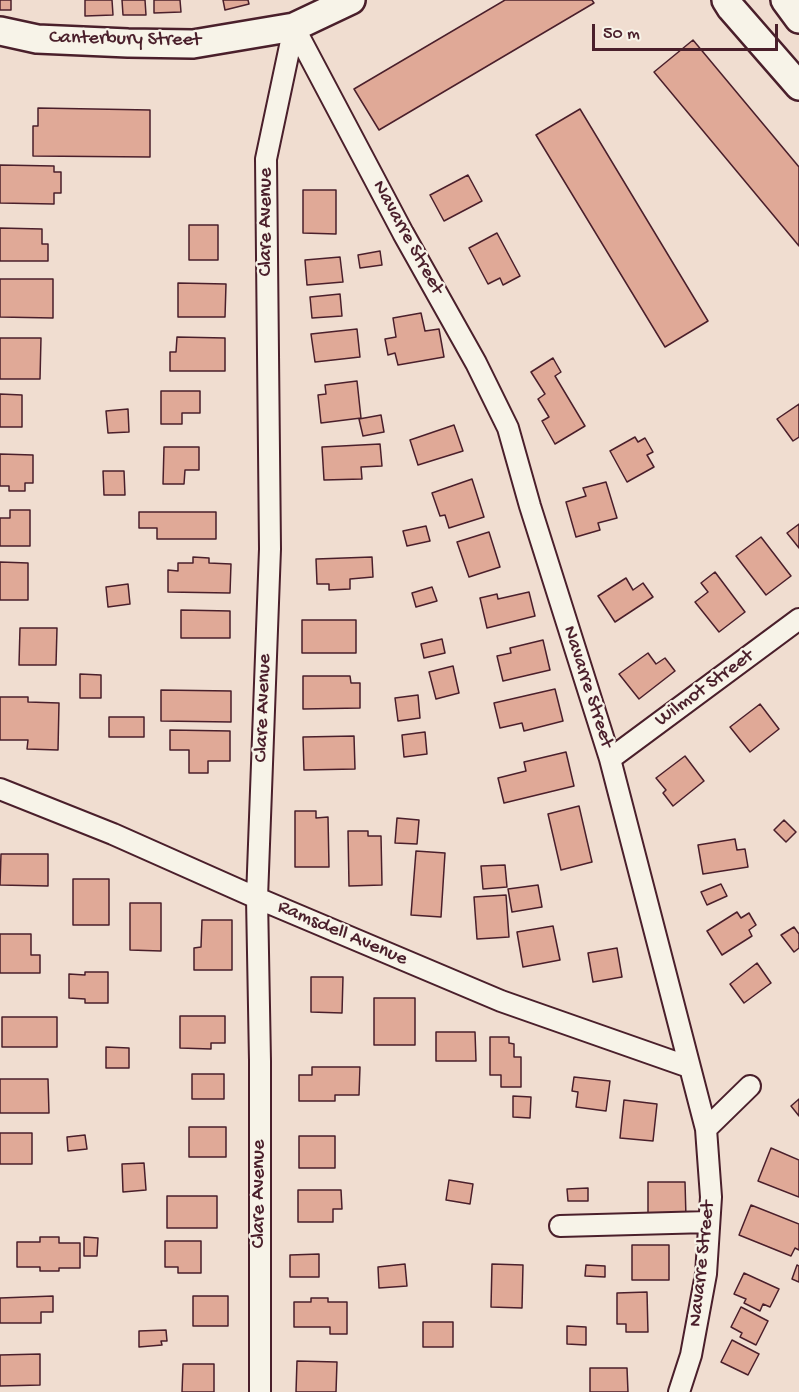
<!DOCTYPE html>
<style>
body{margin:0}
#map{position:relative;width:799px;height:1392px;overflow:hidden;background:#f0ddd0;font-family:"Gochi Hand",sans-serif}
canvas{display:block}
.scale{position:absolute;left:592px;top:24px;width:186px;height:27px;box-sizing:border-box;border:3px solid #4a1f2b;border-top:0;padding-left:8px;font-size:18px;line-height:21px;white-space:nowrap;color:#4a1f2b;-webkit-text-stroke:4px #f7f3e8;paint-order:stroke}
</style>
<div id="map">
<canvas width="799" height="1392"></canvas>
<div class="scale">50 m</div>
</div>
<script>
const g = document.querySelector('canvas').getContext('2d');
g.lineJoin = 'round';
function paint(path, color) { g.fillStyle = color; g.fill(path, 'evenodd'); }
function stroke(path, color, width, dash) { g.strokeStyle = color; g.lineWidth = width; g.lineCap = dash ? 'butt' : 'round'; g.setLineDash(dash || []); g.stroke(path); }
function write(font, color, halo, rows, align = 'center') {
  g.font = font + ' "Gochi Hand",sans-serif'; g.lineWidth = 4.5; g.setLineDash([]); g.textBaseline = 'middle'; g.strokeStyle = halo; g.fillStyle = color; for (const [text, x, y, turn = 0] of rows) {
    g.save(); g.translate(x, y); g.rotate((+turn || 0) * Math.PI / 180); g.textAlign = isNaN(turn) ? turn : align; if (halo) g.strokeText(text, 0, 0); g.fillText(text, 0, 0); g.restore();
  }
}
const building = new Path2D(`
 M0 0H11V10H0Z
 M85 0H112L113 15 85 16Z
 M122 0H145L146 15H123Z
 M154 0H180L181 12 154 13Z
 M223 0H248L249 4 225 10Z
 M505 0H592L594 3 379 130 354 89Z
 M693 40 799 167V246L654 72Z
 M38 108 150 110V157L33 156V126H38Z
 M580 109 708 321 665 347 536 135Z
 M0 165 54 166V172H61V193H54V204L0 203Z
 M468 175 482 201 444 221 430 195Z
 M303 190H336V234L303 233Z
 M189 225H218V260H189Z
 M0 228 42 229V244H48V261H0Z
 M497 233 520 276 503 285 500 278 488 284 469 248Z
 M380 251 382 265 360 268 358 255Z
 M340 257 343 282 307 285 305 260Z
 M0 279H53V318L0 317Z
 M178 283 226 284 225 317H178Z
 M340 294 342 316 312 318 310 297Z
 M421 313 425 331 439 329 444 357 398 365 395 353 388 355 385 339 396 337 393 318Z
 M357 329 360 357 315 362 311 334Z
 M177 337 225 338V371H170V352H176Z
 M0 338H41L40 379H0Z
 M553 358 561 372 555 376 585 426 555 444 542 421 549 417 538 399 545 394 531 372Z
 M357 381 361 418 321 423 318 395 326 394 325 385Z
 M161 391H200V413H182V424H161Z
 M0 394 22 395V427H0Z
 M799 404V437L793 441 777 419Z
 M128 409 129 432 108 433 106 411Z
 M381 415 384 432 363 436 359 419Z
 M454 425 463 451 418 465 410 440Z
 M635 437 638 442 645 438 653 452 647 455 654 467 627 482 610 451Z
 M380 444 382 466 361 467 362 479 324 480 322 447Z
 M164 447H199V470H185L184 484H163Z
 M0 454 33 455V483H25V491H9V486H0Z
 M103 471H124L125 495H104Z
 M472 479 484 517 449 528 445 515 440 516 432 493Z
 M606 482 617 518 598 523 600 530 576 537 566 502 586 496 583 488Z
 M10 510H30V546H0V518H10Z
 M139 512H216V539H157V528H139Z
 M799 524V548L787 533Z
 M426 526 430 541 407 546 403 531Z
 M489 532 500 567 469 577 457 542Z
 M761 537 791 576 766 595 736 556Z
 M193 557 209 558V563L231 564 230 593 168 592V570L178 571V563H193Z
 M372 557 373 577 350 579V589L329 590V584H317L316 559Z
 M0 562 28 563V600H0Z
 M715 572 745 612 719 632 695 602 708 592 701 583Z
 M626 578 633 590 643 583 653 597 615 622 598 596Z
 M128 584 130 604 108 607 106 587Z
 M432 587 437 601 416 607 412 593Z
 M529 592 535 616 487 628 480 598 497 594 498 599Z
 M181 610 230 611V638H181Z
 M302 620H356V653H302Z
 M20 628H57L56 665H19Z
 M442 639 445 653 424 658 421 644Z
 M543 640 550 670 503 681 497 656 511 653 510 648Z
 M648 653 656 664 665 658 675 671 639 699 619 674Z
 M453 666 459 693 436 699 429 672Z
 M80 674 101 675V698H80Z
 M303 676H350L351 683H360V708L303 709Z
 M555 689 563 721 524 731 522 723 500 728 494 703Z
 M161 690 231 691V722L161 721Z
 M418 695 420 718 398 721 395 698Z
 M0 697H28V702L59 703 58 750 27 749 28 740H0Z
 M760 704 779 729 750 752 730 727Z
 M109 717H144V737H109Z
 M170 730 230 731V761H208V773H189V750H170Z
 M425 732 427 754 404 757 402 735Z
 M354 736 355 769 304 770 303 737Z
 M566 752 574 786 504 803 498 778 526 771 524 762Z
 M685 756 704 781 673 806 663 793 666 790 656 778Z
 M579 806 592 862 561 870 548 814Z
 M295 811H316V818L328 817 329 867H295Z
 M397 818 419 820 417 844 395 843Z
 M784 820 796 832 786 842 774 830Z
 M348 831H368V836H381L382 885 349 886Z
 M735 839 737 850 745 849 748 867 703 874 698 845Z
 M416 851 445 853 441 917 411 915Z
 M1 854H48V886L0 885Z
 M505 865 507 887 483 889 481 866Z
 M73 879H109V925H73Z
 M721 884 727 896 707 905 701 892Z
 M538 885 542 907 512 912 508 889Z
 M506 895 509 937 477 939 474 897Z
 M130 903H161V951L130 950Z
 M737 912 741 918 749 913 756 925 749 930 752 936 722 955 707 931Z
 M202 920H232V970H194V948L201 947Z
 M553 926 560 960 523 967 517 932Z
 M794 927 799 934V948L794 952 781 935Z
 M0 934H31V955H40V973H0Z
 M617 948 622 977 593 982 588 953Z
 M757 963 771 983 744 1003 730 984Z
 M85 972H108V1003H85V999L69 998V974L85 975Z
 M311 977H343L342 1013 311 1012Z
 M374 998H415V1045H374Z
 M180 1016H225V1043H211V1049L180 1048Z
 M2 1017H57V1047H2Z
 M436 1032H475L476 1061H436Z
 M490 1037H509V1043L514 1044V1057H521V1087H501V1075H490Z
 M106 1047 129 1048V1068H106Z
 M312 1067H360L359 1095H335V1101H299V1075H312Z
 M192 1074H224V1099H192Z
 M574 1077 610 1081 606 1111 576 1107 578 1092 572 1091Z
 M0 1079H48L49 1113H0Z
 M513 1096 531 1097 530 1118 513 1117Z
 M799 1099V1116L791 1106Z
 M624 1100 657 1104 653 1141 620 1138Z
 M189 1127H226V1157H189Z
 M0 1133H32V1164H0Z
 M85 1135 87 1149 68 1151 67 1137Z
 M299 1136H335V1168H299Z
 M771 1148 799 1160V1197L758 1181Z
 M144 1163 146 1190 123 1192 122 1164Z
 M449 1180 473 1184 470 1204 446 1200Z
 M648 1182H685L686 1218H648Z
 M588 1188V1201H568L567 1189Z
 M298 1190H341L342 1209H333V1222H298Z
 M167 1196H217V1228H167Z
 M751 1205 799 1224V1250L795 1248 791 1256 739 1235Z
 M40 1237H59V1243H80V1268H59V1271H40V1267H17V1242H40Z
 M84 1237 98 1238 97 1256H84Z
 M165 1241H201V1273H178V1267H165Z
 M632 1245H669V1280H632Z
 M319 1254V1277H290V1255Z
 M405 1264 407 1286 379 1288 378 1267Z
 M492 1264 523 1265 522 1308 491 1307Z
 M586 1265 605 1266V1277L585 1276Z
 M797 1265 799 1266V1282L792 1279Z
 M744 1273 779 1289 770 1307 763 1304 760 1311 744 1303 746 1299 734 1294Z
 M647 1292 648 1332H626V1324H617V1293Z
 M53 1296V1312H41V1323H0V1298Z
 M193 1296H228V1326H193Z
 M311 1298H328V1302H347V1334H330V1327H294V1302H311Z
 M741 1307 768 1321 756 1345 740 1337 742 1333 731 1327Z
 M423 1322H453V1347H423Z
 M567 1326 586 1327V1345L567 1344Z
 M166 1330 167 1341H161L162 1345 139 1347V1331Z
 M732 1340 759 1354 748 1375 721 1362Z
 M40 1354V1385L0 1386V1355Z
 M297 1361 337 1362 336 1392H296Z
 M183 1364H214V1392H182Z
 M590 1368H627L628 1392H590Z`);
paint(building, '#e0a997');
stroke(building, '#4a1f2b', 1.5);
const street = new Path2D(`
 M294 27 403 233 476 363 508 428 530 506 610 759 706 1129 711 1197 706 1274 691 1355 679 1392
 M610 759 799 619
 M0 789 113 834 257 898 501 1001 689 1067
 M706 1129 750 1086
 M560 1226 709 1222
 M260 1392V1061L257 898 270 549 266 159 294 27`);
const secondary = new Path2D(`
 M726 0 731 8 799 86
 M785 0 799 19
 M0 31 37 39 128 43 193 44 294 27 351 0`);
stroke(street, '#4a1f2b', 24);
stroke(secondary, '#4a1f2b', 32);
stroke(street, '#f7f3e8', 20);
stroke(secondary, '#f7f3e8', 27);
write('20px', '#4a1f2b', '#f7f3e8', [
 ["Canterbury Street",125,40,1],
 ["Clare Avenue",267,222,-90],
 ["Navarre Street",407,238,61],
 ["Navarre Street",587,687,72],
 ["Wilmot Street",705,689,-36],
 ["Clare Avenue",264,708,-88],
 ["Ramsdell Avenue",342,934,23],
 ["Clare Avenue",260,1194,-90],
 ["Navarre Street",703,1264,-84]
]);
</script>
